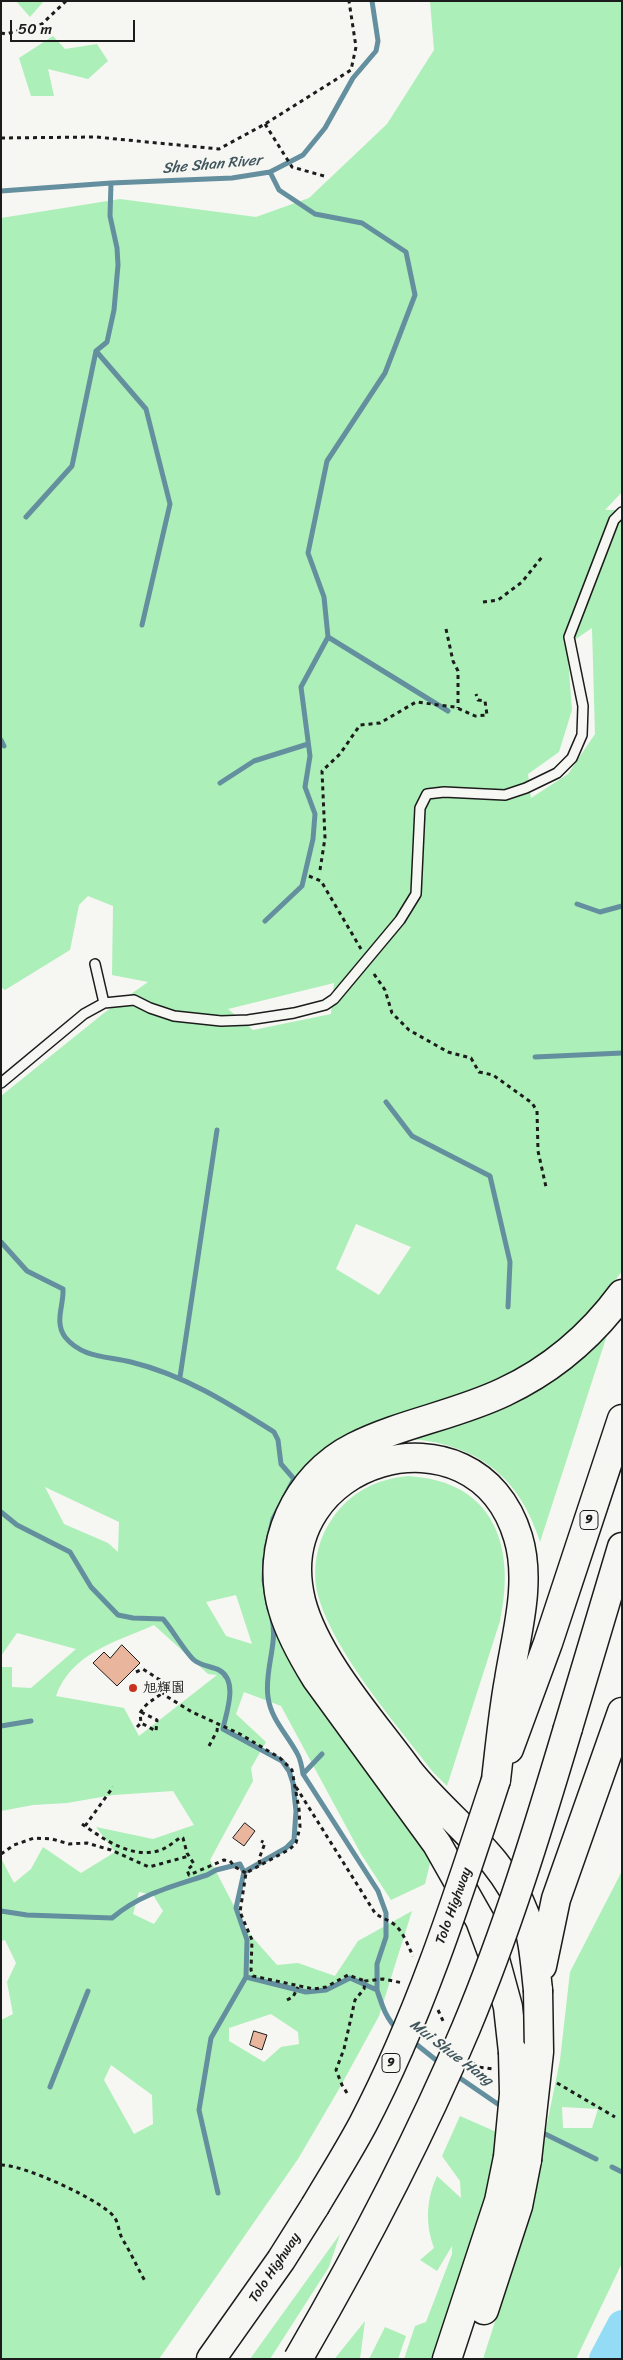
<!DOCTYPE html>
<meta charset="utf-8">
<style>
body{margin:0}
#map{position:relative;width:623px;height:2360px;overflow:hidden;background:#f6f6f2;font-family:Sriracha,sans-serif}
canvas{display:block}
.frame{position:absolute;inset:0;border:2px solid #1c1c1c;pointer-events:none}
.scale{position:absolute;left:10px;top:20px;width:125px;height:22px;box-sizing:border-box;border:2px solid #1c1c1c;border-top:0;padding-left:6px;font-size:15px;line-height:18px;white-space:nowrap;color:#1c1c1c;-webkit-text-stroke:4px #f6f6f2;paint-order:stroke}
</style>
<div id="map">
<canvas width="623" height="2360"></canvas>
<div class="frame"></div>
<div class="scale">50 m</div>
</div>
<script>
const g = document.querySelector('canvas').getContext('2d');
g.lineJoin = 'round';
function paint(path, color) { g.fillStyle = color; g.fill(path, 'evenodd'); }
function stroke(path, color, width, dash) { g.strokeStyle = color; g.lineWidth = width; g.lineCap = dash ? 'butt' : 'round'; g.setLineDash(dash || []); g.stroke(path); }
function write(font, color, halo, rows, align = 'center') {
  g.font = font + ' Sriracha,"LXGW WenKai TC",sans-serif'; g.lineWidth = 4; g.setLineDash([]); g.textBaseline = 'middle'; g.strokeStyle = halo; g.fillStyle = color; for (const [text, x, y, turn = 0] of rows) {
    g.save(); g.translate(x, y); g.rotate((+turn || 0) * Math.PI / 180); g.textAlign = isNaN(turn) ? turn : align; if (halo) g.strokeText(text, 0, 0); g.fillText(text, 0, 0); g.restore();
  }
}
paint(new Path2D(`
 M16 1H44L30 17Z
 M430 1H622V492L605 510H622V1271L596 1307 563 1340 512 1374 470 1393 275 1517 431 1859 425 1884 391 1900 361 1854 281 1706 244 1692 236 1714 266 1742 251 1768 253 1781 210 1860 247 1931 277 1965 298 1963 335 1976 358 1941 412 1911 379 2016 339 2089 298 2159 159 2359H1V2020L13 2014 7 1982 16 1963 5 1940 1 1941V1858L14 1883 31 1869 43 1847 81 1873 115 1852 96 1827 153 1839 194 1825 173 1791 113 1795 67 1803 33 1805 1 1811V1667H12V1687L31 1688 76 1649 17 1633 1 1656V1096L104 1013 148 982 112 975 113 906 88 896 79 905 70 950 5 990 1 987V218L120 199 256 217 309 198 387 124 434 50ZM592 628 595 734 568 774 531 798 528 774 559 752 572 710 567 645ZM334 983 331 1014 253 1030 228 1009ZM356 1224 411 1247 379 1295 336 1269ZM45 1487 119 1522 118 1552 108 1543 64 1524ZM236 1595 252 1644 226 1636 206 1602ZM154 1625 208 1674 217 1675 139 1736 124 1708 56 1696C71 1653 116 1642 154 1625ZM139 1892 153 1895 163 1911 154 1924 133 1914ZM271 2014 298 2032 299 2044 281 2047 264 2062 229 2041V2028ZM111 2065 152 2095 153 2124 134 2134 104 2080Z
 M53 36 65 49 97 44 108 61 88 79 48 69 54 96H31L19 58Z
 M609 1329 540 1542C520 1478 479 1445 412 1439Z
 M408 1476C495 1481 516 1547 500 1621L447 1786 433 1772C397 1725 330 1648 317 1591 312 1566 318 1539 332 1519 350 1492 377 1479 408 1476Z
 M622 1871V2263L576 2359H483L527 2222 560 2060 570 1972ZM562 2107 598 2109 592 2128H563Z
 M460 2116 501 2134 483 2206 490 2221 472 2236 432 2359H404L415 2326 426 2322 452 2254V2246L437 2271 420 2260 434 2248C425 2225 426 2199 437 2176L461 2198 460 2181 442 2156Z
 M340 2234 329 2267 270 2359H250Z
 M365 2321 360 2359H335L336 2357Z
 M385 2327 406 2336 398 2359H369Z`), '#acefb8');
stroke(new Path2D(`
 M1 191 111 183 232 178 270 172 303 155 325 128 353 78 376 51 378 41 372 1
 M96 351 146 409 170 504 142 625
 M26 517 72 466 96 351 107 342 114 310 118 265 117 248 110 216 111 183
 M328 637 448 711
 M1 740 4 746
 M220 783 254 761 308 744
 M577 904 600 912 622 906
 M265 921 302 886 313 839 315 814 305 787 310 756 301 687 328 637 324 597 308 553 327 461 385 373 415 295 406 252 362 223 315 214 279 190 270 172
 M535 1057 622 1053
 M386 1102 412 1136 490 1176 510 1262 508 1307
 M1 1242 27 1271 63 1289C64 1305 54 1322 65 1337 82 1358 107 1356 131 1362 184 1375 228 1403 274 1432L278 1440 281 1464 294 1479 273 1519 266 1549
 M180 1377 217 1130
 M1 1512 17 1525 70 1552 91 1587 118 1615 133 1618 163 1619C172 1629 185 1652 194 1660 201 1666 211 1666 219 1670 239 1681 226 1713 223 1729L282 1761 289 1771 293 1783 296 1811 294 1840 286 1848 244 1872 236 1908 247 1940 246 1977 306 1992 326 1990 350 1978 377 1990C382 2005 386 2019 398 2030
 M265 1558 264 1580 269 1609
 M272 1619C278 1644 264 1671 268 1697 271 1720 288 1735 298 1755 301 1761 302 1768 303 1774L378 1891 386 1913V1937L377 1964V1990
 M1 1726 31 1721
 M303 1774 322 1754
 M1 1911 27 1915 112 1918C140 1894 173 1886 207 1875L216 1870 240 1864 244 1872
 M411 2040 441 2064
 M454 2074 505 2109
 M50 2087 88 1991
 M539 2131 596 2159
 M612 2167 622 2172
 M218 2193 199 2110 211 2038 246 1977`), '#648f9e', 5);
stroke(new Path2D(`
 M604 2359 622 2325`), '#94dcf5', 30);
const building = new Path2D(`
 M122 1645 140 1663 117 1686 93 1663 104 1652 110 1658Z
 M245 1823 255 1831 244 1846 233 1838Z
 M254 2031 267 2035 262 2050 250 2045Z`);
paint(building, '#eab59d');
stroke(building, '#1c1c1c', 1);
const lane = new Path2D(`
 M95 964 104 1003
 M1 1083 84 1014 104 1003 134 1000 150 1008 174 1016 221 1021 248 1020 294 1013 325 1005 334 999 400 920 416 894 420 808 427 794 444 792 505 795 526 788 557 773 572 758 582 735 583 706 569 637 614 520 622 512`);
const highway = new Path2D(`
 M568 1728 622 1547
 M509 1749 548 1643 622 1419
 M496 1780C500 1746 503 1713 509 1680 516 1635 532 1583 518 1537 476 1397 266 1458 301 1601 316 1659 373 1722 408 1770 446 1819 503 1854 525 1915 534 1939 535 1965 538 1990
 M542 1966 556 1899 622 1712
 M513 2052 508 2007 496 1963 480 1920 437 1844 316 1678C303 1657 290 1634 283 1610 264 1547 296 1476 354 1447 402 1423 456 1415 504 1392 551 1370 591 1336 622 1294
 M484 2310 518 2206 527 2160
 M211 2359 281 2260 315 2206
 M447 2359 499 2201 508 2157`);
stroke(lane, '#1c1c1c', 12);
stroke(highway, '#1c1c1c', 31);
stroke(new Path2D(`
 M1 33 6 34 42 24 66 1
 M265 124 292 167 324 176
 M1 138 96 137 219 149 265 124 351 70 356 47 349 1
 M483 602 498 600 522 582 542 557
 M446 629 453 661 458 671V708
 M320 870 325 838 322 771 340 754 360 725 380 723 416 702 455 707 475 716 487 715 485 701 478 700 476 694
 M309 876 321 881 361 949
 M374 974 385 990 392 1013 409 1030 448 1052 471 1058 479 1072 493 1075 532 1103 537 1111 538 1151 546 1187
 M136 1672 143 1669 163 1682V1693L166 1696 192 1712 240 1734 280 1758 292 1770 299 1809 300 1827 296 1843 290 1849 246 1873 240 1912 252 1940 251 1970 253 1976 314 1989 326 1987 348 1975 365 1981
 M141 1712 157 1720 156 1731 141 1723 140 1713C146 1703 154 1699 163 1693
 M137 1727 141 1723
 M209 1746 217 1731 218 1723
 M296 1787 375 1913C381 1918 389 1920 395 1925 404 1933 408 1946 413 1956
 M82 1824C103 1839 133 1860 161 1850 168 1847 174 1842 181 1837L183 1838 187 1853 194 1864 187 1870 189 1875 224 1860 230 1861 235 1867 246 1873
 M85 1826 113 1787
 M1 1854 14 1845 34 1838 52 1839 69 1844 87 1843 111 1850 149 1867 189 1856
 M260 1864 259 1859 265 1843 261 1841
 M287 2000 293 1997 298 1987
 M438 2010 444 2023
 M473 2063 478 2067 493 2069
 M557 2083 615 2117
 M347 2093 342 2085 336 2070 344 2049 355 2000 364 1989 365 1981 383 1979 403 1983
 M1 2165C22 2164 104 2201 115 2218 119 2225 119 2234 123 2240 131 2253 137 2267 145 2281`), '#1c1c1c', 3, [4, 4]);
stroke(lane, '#f6f6f2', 9);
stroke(highway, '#f6f6f2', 28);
const highwayBridge = new Path2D(`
 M508 2157 514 2094 513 2052
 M527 2160 539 2052 538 1990
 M315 2206C331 2179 348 2152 363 2124 420 2015 458 1896 496 1780
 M298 2359C360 2252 418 2142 466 2028 507 1930 538 1829 568 1728`);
stroke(highwayBridge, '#1c1c1c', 31, []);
stroke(highwayBridge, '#f6f6f2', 28);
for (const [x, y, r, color] of [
 [133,1688,5,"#c8321e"]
]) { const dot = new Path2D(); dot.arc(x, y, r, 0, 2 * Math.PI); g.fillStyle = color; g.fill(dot); stroke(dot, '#f6f6f2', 2); }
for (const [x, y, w] of [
 [589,1520,18],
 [391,2063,18]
]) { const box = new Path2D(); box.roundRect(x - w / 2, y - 9.5, w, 19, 4); g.fillStyle = '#f6f6f2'; g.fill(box); stroke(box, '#1c1c1c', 1); }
write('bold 12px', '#1c1c1c', null, [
 ["9",589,1520],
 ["9",391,2063]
]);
write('14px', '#1c1c1c', '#f6f6f2', [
 ["旭輝園",143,1688]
], 'left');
write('14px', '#1c1c1c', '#f6f6f2', [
 ["Tolo Highway",454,1906,-70],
 ["Tolo Highway",275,2268,-56]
]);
write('italic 15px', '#40565d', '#f6f6f2', [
 ["She Shan River",212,165,-5],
 ["Mui Shue Hang",451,2053,37]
]);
</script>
